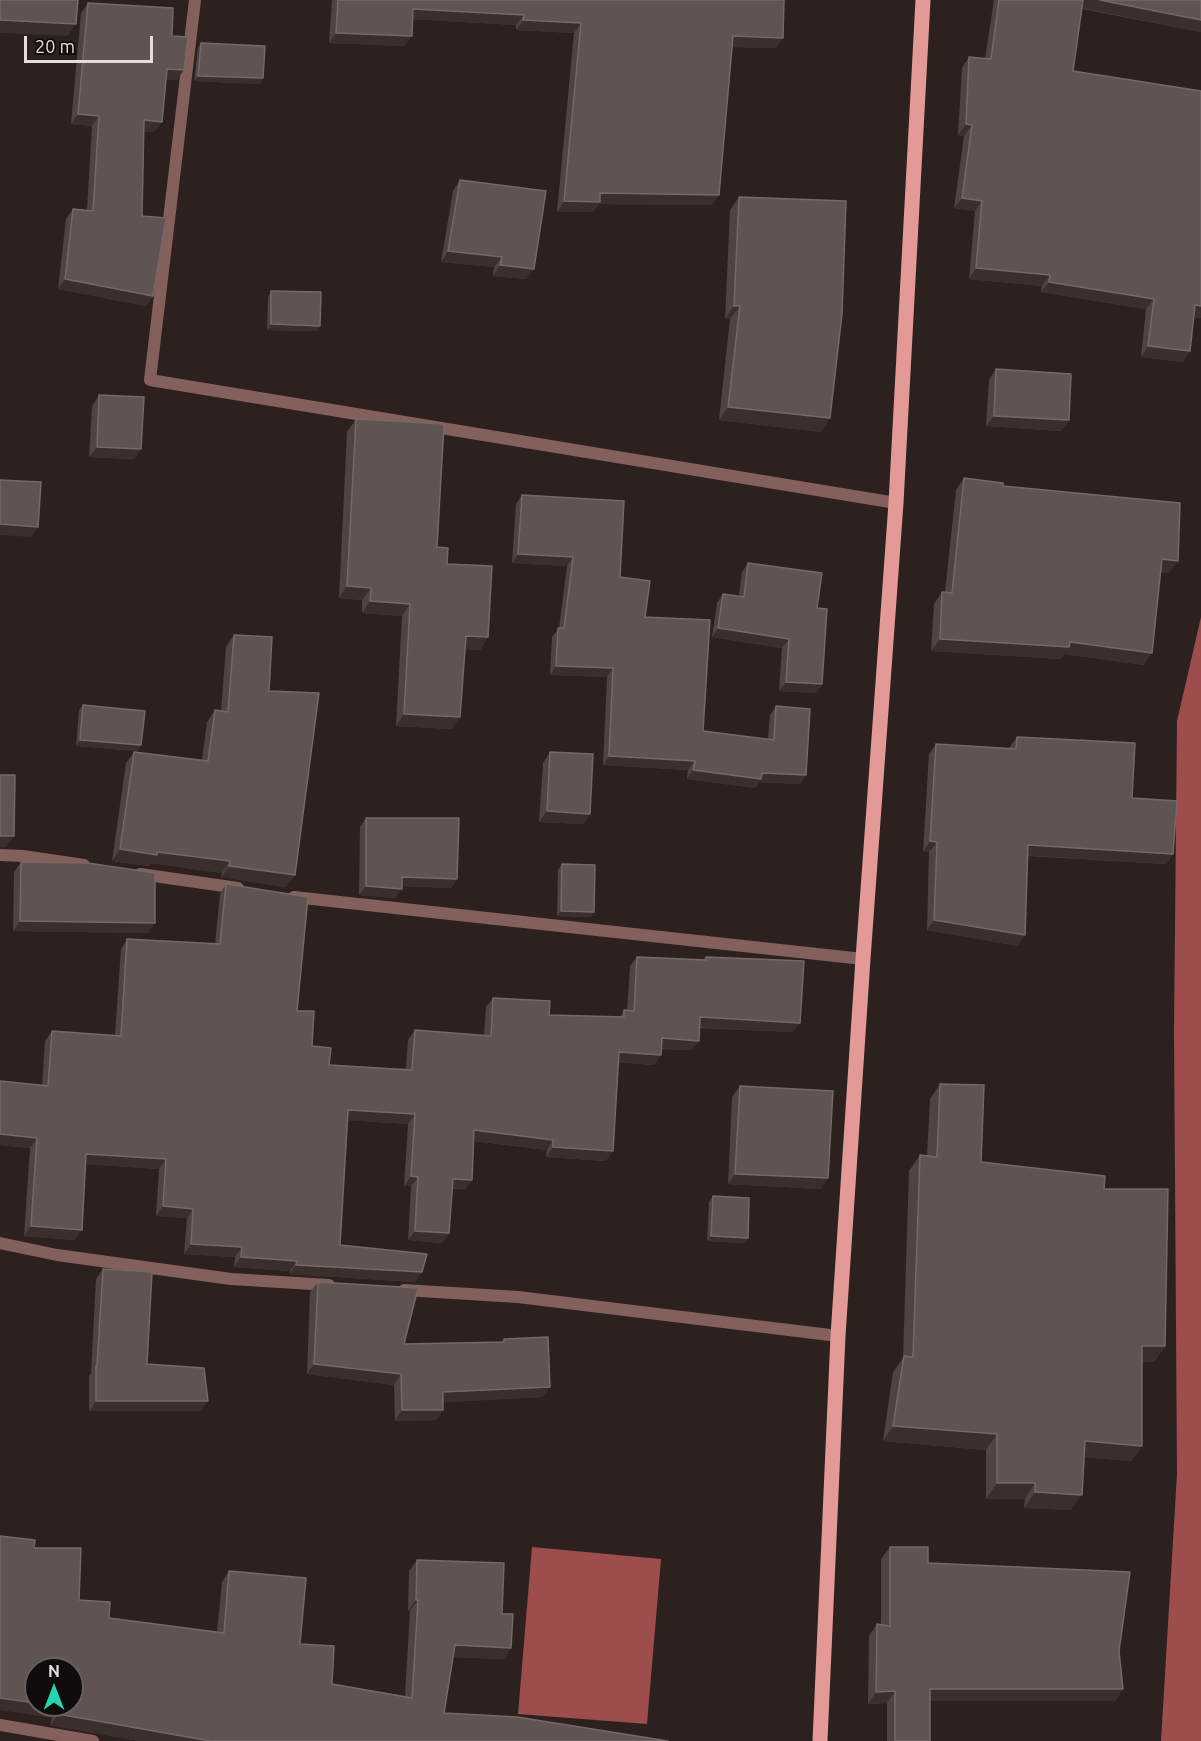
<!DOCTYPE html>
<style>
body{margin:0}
#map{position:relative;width:1201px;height:1741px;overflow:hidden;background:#2d2120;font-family:Ubuntu,sans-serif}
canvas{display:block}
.north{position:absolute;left:24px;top:1657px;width:60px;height:60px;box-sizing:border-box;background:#110c0c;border:2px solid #665f5f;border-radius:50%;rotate:0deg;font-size:16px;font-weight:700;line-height:24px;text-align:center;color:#e5dcdc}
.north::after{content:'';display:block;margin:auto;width:21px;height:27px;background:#25d5ae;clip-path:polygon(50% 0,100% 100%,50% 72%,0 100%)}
.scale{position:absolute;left:24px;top:36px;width:129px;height:27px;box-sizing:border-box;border:3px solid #e5dcdc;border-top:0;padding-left:8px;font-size:18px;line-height:21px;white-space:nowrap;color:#e5dcdc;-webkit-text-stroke:4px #110c0c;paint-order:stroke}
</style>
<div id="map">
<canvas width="1201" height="1741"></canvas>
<div class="north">N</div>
<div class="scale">20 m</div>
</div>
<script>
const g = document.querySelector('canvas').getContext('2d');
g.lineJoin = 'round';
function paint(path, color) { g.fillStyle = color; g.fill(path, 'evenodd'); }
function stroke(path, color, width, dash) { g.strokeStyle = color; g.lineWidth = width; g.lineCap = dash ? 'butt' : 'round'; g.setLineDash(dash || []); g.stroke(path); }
paint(new Path2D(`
 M1201 617V1741H1161L1177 1474 1174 1031 1177 721Z
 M532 1547 661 1559 647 1724 518 1714Z`), '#9c4d4c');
stroke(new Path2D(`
 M195 0 150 380 896 503
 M0 855 23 856 84 865
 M140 874 238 888
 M294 897 863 959
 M0 1243 57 1255 231 1279 329 1285
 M404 1290 518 1297 838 1336
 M0 1725 93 1741`), '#84605d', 12);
stroke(new Path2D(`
 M820 1741 838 1336 863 959 896 503 923 0`), '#e39a96', 15);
paint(new Path2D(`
 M332 0H784L776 48 732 47 712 205 599 204 593 212H557L574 33 516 30V25L412 19 404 46 329 43Z
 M994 0H1201V32L1082 9 1073 71 1201 91V318L1194 317 1183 362 1141 357 1146 309 1041 292 1042 286 969 279 975 211 954 208 964 136 958 135 962 68 969 57 985 59Z
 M88 3 172 36 177 80H166L154 132 144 131 142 216 153 296 146 306 58 289 66 219 73 209 87 210 92 126 71 124 81 13Z
 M201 43 260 84 194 81 198 48Z
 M460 180 534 269 526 279 493 276 494 267 441 262 453 191Z
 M739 197 821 432 719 420 730 319H725L730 210Z
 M271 291 320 326 316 331 267 330 268 297Z
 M996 369 1069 420 1061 431 986 426 989 380Z
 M99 395 141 449 134 459 89 457 92 406Z
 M356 419 437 547 488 637 480 650 465 649 452 729 396 726 402 616 362 613V600L339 598 347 432Z
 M964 478 1003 486 1169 573 1161 572 1144 665 1064 654 1061 659 931 651 934 604 942 592H945L956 490Z
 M522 495 620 577 645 617 703 731 768 739 770 715 776 706 806 775 800 784 759 782 755 788 687 779 688 770 603 765 607 677 550 675 552 637 559 628 567 566 512 563 516 504Z
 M748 563 817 608 822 684 816 693 779 691 782 648 712 637 717 603 723 594 739 596 742 572Z
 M234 635 269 691 286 887 221 877 222 873 151 863 149 866 112 861 126 763 134 752 202 760 207 722 215 710 221 711 226 647Z
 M83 705 141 745 137 751 76 746 79 710Z
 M1017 737 1132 798 1173 854 1166 864 1028 856 1018 946 927 930 929 852H923L929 754 936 744 1009 748Z
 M550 752 590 814 583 824 539 822 543 763Z
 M366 818 457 879 451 888 402 886 395 898 359 895 360 827Z
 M21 862 155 923 148 933 13 931 14 872Z
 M562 864 594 912 591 917 557 916 558 870Z
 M226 884 297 1011 312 1046 329 1065 406 1069 408 1040 415 1030 484 1035 486 1007 493 998 549 1015 620 1017 624 1010 627 1011 630 966 637 957 703 960 706 957 793 1032 700 1028 692 1050 661 1049 654 1065 618 1062 606 1161 546 1157 547 1150 474 1141 472 1180 465 1189H452L449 1233 442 1243 408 1240 411 1186H404L408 1124 348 1120 340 1245 422 1272 415 1282 289 1274 290 1271 234 1267 235 1257 184 1254 187 1218 156 1216 159 1169 86 1164 75 1240 24 1236 30 1148 0 1145V1081L42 1085 45 1041 52 1031 115 1035 121 949 127 939 215 944 220 894Z
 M940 1084 981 1162 1104 1189 1165 1346 1154 1362H1142V1446L1131 1461 1084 1457 1071 1510 1024 1508 1025 1499H986V1450L883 1441 893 1372 903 1358 909 1171 920 1155 927 1156 930 1099Z
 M740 1086 821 1189 728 1184 732 1097Z
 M713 1196 748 1238 744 1243 707 1241 709 1202Z
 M103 1269 147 1364 208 1401 200 1411H89V1376L91 1373 96 1279Z
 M318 1282 404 1344 501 1342 504 1339 543 1397 443 1402V1410L436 1420 395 1421 394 1385 307 1374 310 1292Z
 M890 1547 928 1563 1119 1651 1123 1689 1115 1701H930V1741H887V1703L868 1704 869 1636 877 1624 881 1625V1559Z
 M34 1548 79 1600 109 1618 217 1632 222 1582 229 1571 300 1644 332 1684 405 1696 410 1611H408L409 1571 417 1560 502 1614 504 1659 453 1657 444 1713 668 1741H139L50 1725 52 1718Z`), '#504343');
paint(new Path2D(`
 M1081 0H1100L1201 20V32L1076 7Z
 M413 9 524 15 516 25 406 19Z
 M0 20 76 24 67 36 0 33Z
 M523 20 581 23 574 33 516 30Z
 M336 33 412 36 404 46 329 43Z
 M733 36 783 38 776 48 725 47Z
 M167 69 184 70 177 80H160Z
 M198 76 263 78 260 84 194 81Z
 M78 114 99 116 92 126 71 124Z
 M144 120 162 122 154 132 137 131Z
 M966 124 972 125 964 136 958 135Z
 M600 193 719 195 712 205 599 204 593 212H557L564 201Z
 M962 198 982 201 975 211 954 208Z
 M448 251 502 257 494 267 441 262Z
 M500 265 534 269 526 279 493 276Z
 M976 268 1050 275 1042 286 969 279Z
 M65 279 153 296 146 306 58 289Z
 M1049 282 1154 299 1146 309 1041 292Z
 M1195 305 1201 306V318L1188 316Z
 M734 306H740L730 319H725Z
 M271 324 320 326 316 331 267 330Z
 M1148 346 1190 351 1183 362 1141 357Z
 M728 407 830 418 821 432 719 420Z
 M994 416 1069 420 1061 431 986 426Z
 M97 447 141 449 134 459 89 457Z
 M0 524 38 527 31 537 0 535Z
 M518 554 573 557 567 566 512 563Z
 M1162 559 1178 561 1169 573 1153 571Z
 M347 586 371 588 362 600 339 598Z
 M370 601 410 604 402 616 362 613Z
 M718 628 789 639 782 648 712 637Z
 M466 636 488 637 480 650 457 648Z
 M940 639 1070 642 1152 653 1144 665 1064 654 1061 659 931 651Z
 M556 666 613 668 607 677 550 675Z
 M786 682 822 684 816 693 779 691Z
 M404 714 460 717 452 729 396 726Z
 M80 740 141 745 137 751 76 746Z
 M609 756 695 761 688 770 603 765Z
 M693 770 762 773 806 775 800 784 759 782 755 788 687 779Z
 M547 811 590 814 583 824 539 822Z
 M0 836H14L6 847H0Z
 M930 841 937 842 929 852H923Z
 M1028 845 1173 854 1166 864 1021 855Z
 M120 849 157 852 230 861 222 873 151 863 149 866 112 861Z
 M229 866 295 875 286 887 221 877Z
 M402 877 457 879 451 888 395 886Z
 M366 886 402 889 395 898 359 895Z
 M561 911 594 912 591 917 557 916Z
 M934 920 1025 935 1018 946 927 930Z
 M20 921 155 923 148 933 13 931Z
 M700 1017 800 1023 793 1032 694 1027Z
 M662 1038 699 1041 692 1050 655 1048Z
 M619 1052 661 1055 654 1065 612 1062Z
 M348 1110 415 1114 408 1124 342 1120Z
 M474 1130 553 1140 547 1150 468 1140Z
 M0 1134 37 1138 30 1148 0 1145Z
 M553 1147 613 1151 606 1161 546 1157Z
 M86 1154 166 1159 159 1169 79 1164Z
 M735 1174 828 1178 821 1189 728 1184Z
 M411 1176 418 1177 411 1186H404Z
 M453 1179 472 1180 465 1189 446 1188Z
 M163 1206 193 1209 187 1218 156 1216Z
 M31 1226 82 1230 75 1240 24 1236Z
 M415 1231 449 1233 442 1243 408 1240Z
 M711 1236 748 1238 744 1243 707 1241Z
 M191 1244 242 1247 235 1257 184 1254Z
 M241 1257 297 1261 290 1271 234 1267Z
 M296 1265 422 1272 415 1282 289 1274Z
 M1142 1346H1165L1154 1362H1131Z
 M314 1364 401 1374 394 1385 307 1374Z
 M550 1387 543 1397 435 1403 443 1392Z
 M96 1401H208L200 1411H89Z
 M402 1410H443L436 1420 395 1421Z
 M893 1426 997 1434 986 1450 883 1441Z
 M1085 1441 1142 1446 1131 1461 1074 1457Z
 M997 1483H1035L1025 1499H986Z
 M1035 1492 1082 1495 1071 1510 1024 1508Z
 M416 1600H418L410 1611H408Z
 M455 1645 511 1648 504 1659 447 1657Z
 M930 1689H1123L1115 1701H921Z
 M895 1691 887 1703 868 1704 876 1692Z
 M0 1698 36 1703V1705H47L59 1707 52 1718 0 1710Z
 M58 1714 210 1741H139L50 1725Z`), '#3b2f2e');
const building = new Path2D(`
 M0 0H78L76 24 0 20Z
 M338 0H784L783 38 733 36 719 195 600 193V202L564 201 581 23 523 20 524 15 413 9 412 36 336 33Z
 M999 0H1083L1073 71 1201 91V306L1195 305 1190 351 1148 346 1154 299 1049 282 1050 275 976 268 982 201 962 198 972 125 966 124 969 57 991 59Z
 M1100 0H1201V20Z
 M88 3 173 8 172 36 188 37 184 70 167 69 162 122 144 120 142 216 166 218 153 296 65 279 73 209 93 211 99 116 78 114Z
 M201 43 265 46 263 78 198 76Z
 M460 180 546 191 534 269 500 265 502 257 448 251Z
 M739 197 846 201 842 314 830 418 728 407 740 306H734Z
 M271 291 321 292 320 326 271 324Z
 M996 369 1071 374 1069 420 994 416Z
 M99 395 144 397 141 449 97 447Z
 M356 419 444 424 437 547 448 548 447 564 492 566 488 637 466 636 460 717 404 714 410 604 370 601 371 588 347 586Z
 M964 478 1003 483V486L1180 503 1178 561 1162 559 1152 653 1070 642 1069 647 940 639 942 592 952 593Z
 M0 480 41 482 38 527 0 524Z
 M522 495 624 501 620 577 650 581 645 617 710 620 703 731 774 740 776 706 810 709 806 775 762 773 761 779 693 770 695 761 609 756 613 668 556 666 558 628H564L573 557 518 554Z
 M748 563 822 573 817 608 827 609 822 684 786 682 789 639 718 628 723 594 744 597Z
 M234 635 272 637 269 691 319 693 295 875 229 866 230 861 157 852V855L120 849 134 752 208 761 215 710 228 712Z
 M83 705 145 711 141 745 80 740Z
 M1017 737 1135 743 1132 798 1177 801 1173 854 1028 845 1025 935 934 920 937 842 930 841 936 744 1016 749Z
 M550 752 593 754 590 814 547 811Z
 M0 775H15L14 836H0Z
 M366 818H459L457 879 402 877V889L366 886Z
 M21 862 88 863 155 873V923L20 921Z
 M562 864 595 865 594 912 561 911Z
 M226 884 308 897 297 1011H314L312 1046 331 1048 329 1065 412 1070 415 1030 491 1036 493 998 550 1001 549 1015 624 1017V1010L634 1011 637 957 706 960V957L804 961 800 1023 700 1017 699 1041 662 1038 661 1055 619 1052 613 1151 553 1147V1140L474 1130 472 1180 453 1179 449 1233 415 1231 418 1177 411 1176 415 1114 348 1110 340 1245 427 1254 422 1272 296 1265 297 1261 241 1257 242 1247 191 1244 193 1209 163 1206 166 1159 86 1154 82 1230 31 1226 37 1138 0 1134V1081L48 1086 52 1031 121 1036 127 939 220 944Z
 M940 1084 984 1085 981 1162 1105 1176 1104 1189H1168L1165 1346H1142V1446L1085 1441 1082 1495 1035 1492V1483H997V1434L893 1426 904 1356 913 1357 920 1155 937 1157Z
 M740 1086 833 1091 828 1178 735 1174Z
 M713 1196 749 1198 748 1238 711 1236Z
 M103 1269 152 1272 147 1364 204 1368 208 1401H96V1366H97Z
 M318 1282 418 1288 404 1344 504 1342V1339L548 1337 550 1387 443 1392V1410H402L401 1374 314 1364Z
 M0 1536 35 1540 34 1548H81L79 1600 110 1602 109 1618 224 1633 229 1571 306 1578 300 1644 334 1646 332 1684 412 1698 418 1600H416L417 1560 504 1563 502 1614H513L511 1648 455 1645 444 1713 517 1717 668 1741H210L58 1714 59 1707 47 1705H72V1669H36V1703L0 1698Z
 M890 1547H928V1563L1130 1572 1119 1651 1123 1689H930V1741H895V1691L876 1692 877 1624 890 1626Z`);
paint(building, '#605453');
stroke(building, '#756968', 1.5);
</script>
